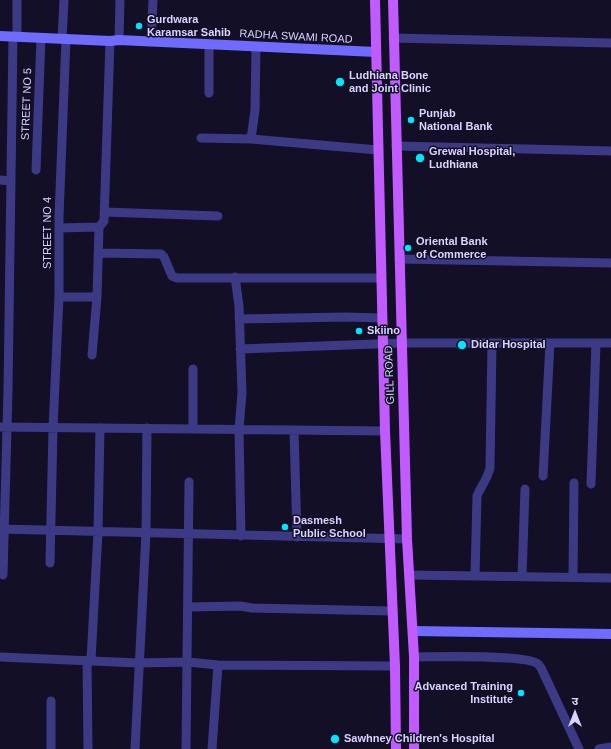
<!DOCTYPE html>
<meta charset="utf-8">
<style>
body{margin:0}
#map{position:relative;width:611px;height:749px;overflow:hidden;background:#130f26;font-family:Arial,"Noto Sans Devanagari",sans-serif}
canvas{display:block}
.north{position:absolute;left:555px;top:693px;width:40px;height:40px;-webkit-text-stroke:3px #130f26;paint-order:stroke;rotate:0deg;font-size:11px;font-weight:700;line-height:16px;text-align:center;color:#d9d4ff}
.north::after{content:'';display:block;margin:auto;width:14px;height:18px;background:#d9d4ff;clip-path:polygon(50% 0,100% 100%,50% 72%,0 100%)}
</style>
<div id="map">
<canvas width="611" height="749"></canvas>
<div class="north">उ</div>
</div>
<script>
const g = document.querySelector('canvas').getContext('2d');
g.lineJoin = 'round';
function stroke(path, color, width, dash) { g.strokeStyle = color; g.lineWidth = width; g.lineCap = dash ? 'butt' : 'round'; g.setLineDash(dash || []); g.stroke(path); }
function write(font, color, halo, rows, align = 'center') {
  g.font = font + ' Arial,sans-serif'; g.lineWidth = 3; g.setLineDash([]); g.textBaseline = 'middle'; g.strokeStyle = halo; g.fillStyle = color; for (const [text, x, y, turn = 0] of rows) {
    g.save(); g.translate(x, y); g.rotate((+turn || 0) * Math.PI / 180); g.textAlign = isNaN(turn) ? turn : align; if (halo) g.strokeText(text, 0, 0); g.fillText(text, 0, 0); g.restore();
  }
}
stroke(new Path2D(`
 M17 36V0
 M393 38 611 43
 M62 39 64 0
 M119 40 120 0
 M151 42 153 0
 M209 44V93
 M201 138 251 139 378 150
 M251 139 255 110 256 47
 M396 146 611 151
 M36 170 41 38
 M0 180 11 181
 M104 212 218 216
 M59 228 99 227 104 221 110 41
 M98 253 161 254 164 257 172 276 177 278H381
 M399 259 611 263
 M235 277 239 306 242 393 239 429 241 536
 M59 297H97L99 227
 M239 319 346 317 382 318
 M240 349 402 343H611
 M92 355 97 297
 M0 427 385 431
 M193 429V369
 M294 430 297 537
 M543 476 550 343
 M591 484 596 343
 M0 529 407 539
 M50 563 53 428 59 297V216L66 39
 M3 575 8 391 13 36
 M409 575 611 578
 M475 576 477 496C481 486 487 480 490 468L492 344
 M522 577 525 489
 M573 577 574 483
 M188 607 240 606 252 608 392 611
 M0 657 138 663 188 662 218 665 395 666
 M414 657C434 657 526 654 538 664 540 666 542 669 543 672L579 749
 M51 701V749
 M88 749 87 660H91L98 532 100 428
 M135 749 146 533 147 428
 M186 749 189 482
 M212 749 218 665
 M599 749 611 747`), '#3d3a85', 9);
stroke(new Path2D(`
 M0 36 110 41 119 40 376 52
 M413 631 611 634`), '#6f6bff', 10);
stroke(new Path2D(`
 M375 0 385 431 395 666 396 749
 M393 0 407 539 414 657V749`), '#c25bff', 10);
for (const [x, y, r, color] of [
 [139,26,4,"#00e5ff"],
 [340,82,5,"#00e5ff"],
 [411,120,4,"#00e5ff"],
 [420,158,5,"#00e5ff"],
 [408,248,4,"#00e5ff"],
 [359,331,4,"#00e5ff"],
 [462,345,5,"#00e5ff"],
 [285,527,4,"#00e5ff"],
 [521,693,4,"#00e5ff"],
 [335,739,5,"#00e5ff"]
]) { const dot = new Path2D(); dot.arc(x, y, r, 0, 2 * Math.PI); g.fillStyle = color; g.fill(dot); stroke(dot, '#130f26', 1.5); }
write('bold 11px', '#d9d4ff', '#130f26', [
 ["Gurdwara",147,20],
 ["Karamsar Sahib",147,33],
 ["Ludhiana Bone",349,76],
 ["and Joint Clinic",349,89],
 ["Punjab",419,114],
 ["National Bank",419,127],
 ["Grewal Hospital,",429,152],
 ["Ludhiana",429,165],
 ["Oriental Bank",416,242],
 ["of Commerce",416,255],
 ["Skiino",367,331],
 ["Didar Hospital",471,345],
 ["Dasmesh",293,521],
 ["Public School",293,534],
 ["Advanced Training",513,687,"right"],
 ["Institute",513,700,"right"],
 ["Sawhney Children's Hospital",344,739]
], 'left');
write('11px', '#d9d4ff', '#130f26', [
 ["RADHA SWAMI ROAD",296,37,3],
 ["STREET NO 5",27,104,-88],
 ["STREET NO 4",48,233,-90],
 ["GILL ROAD",390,375,-92]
]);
</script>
